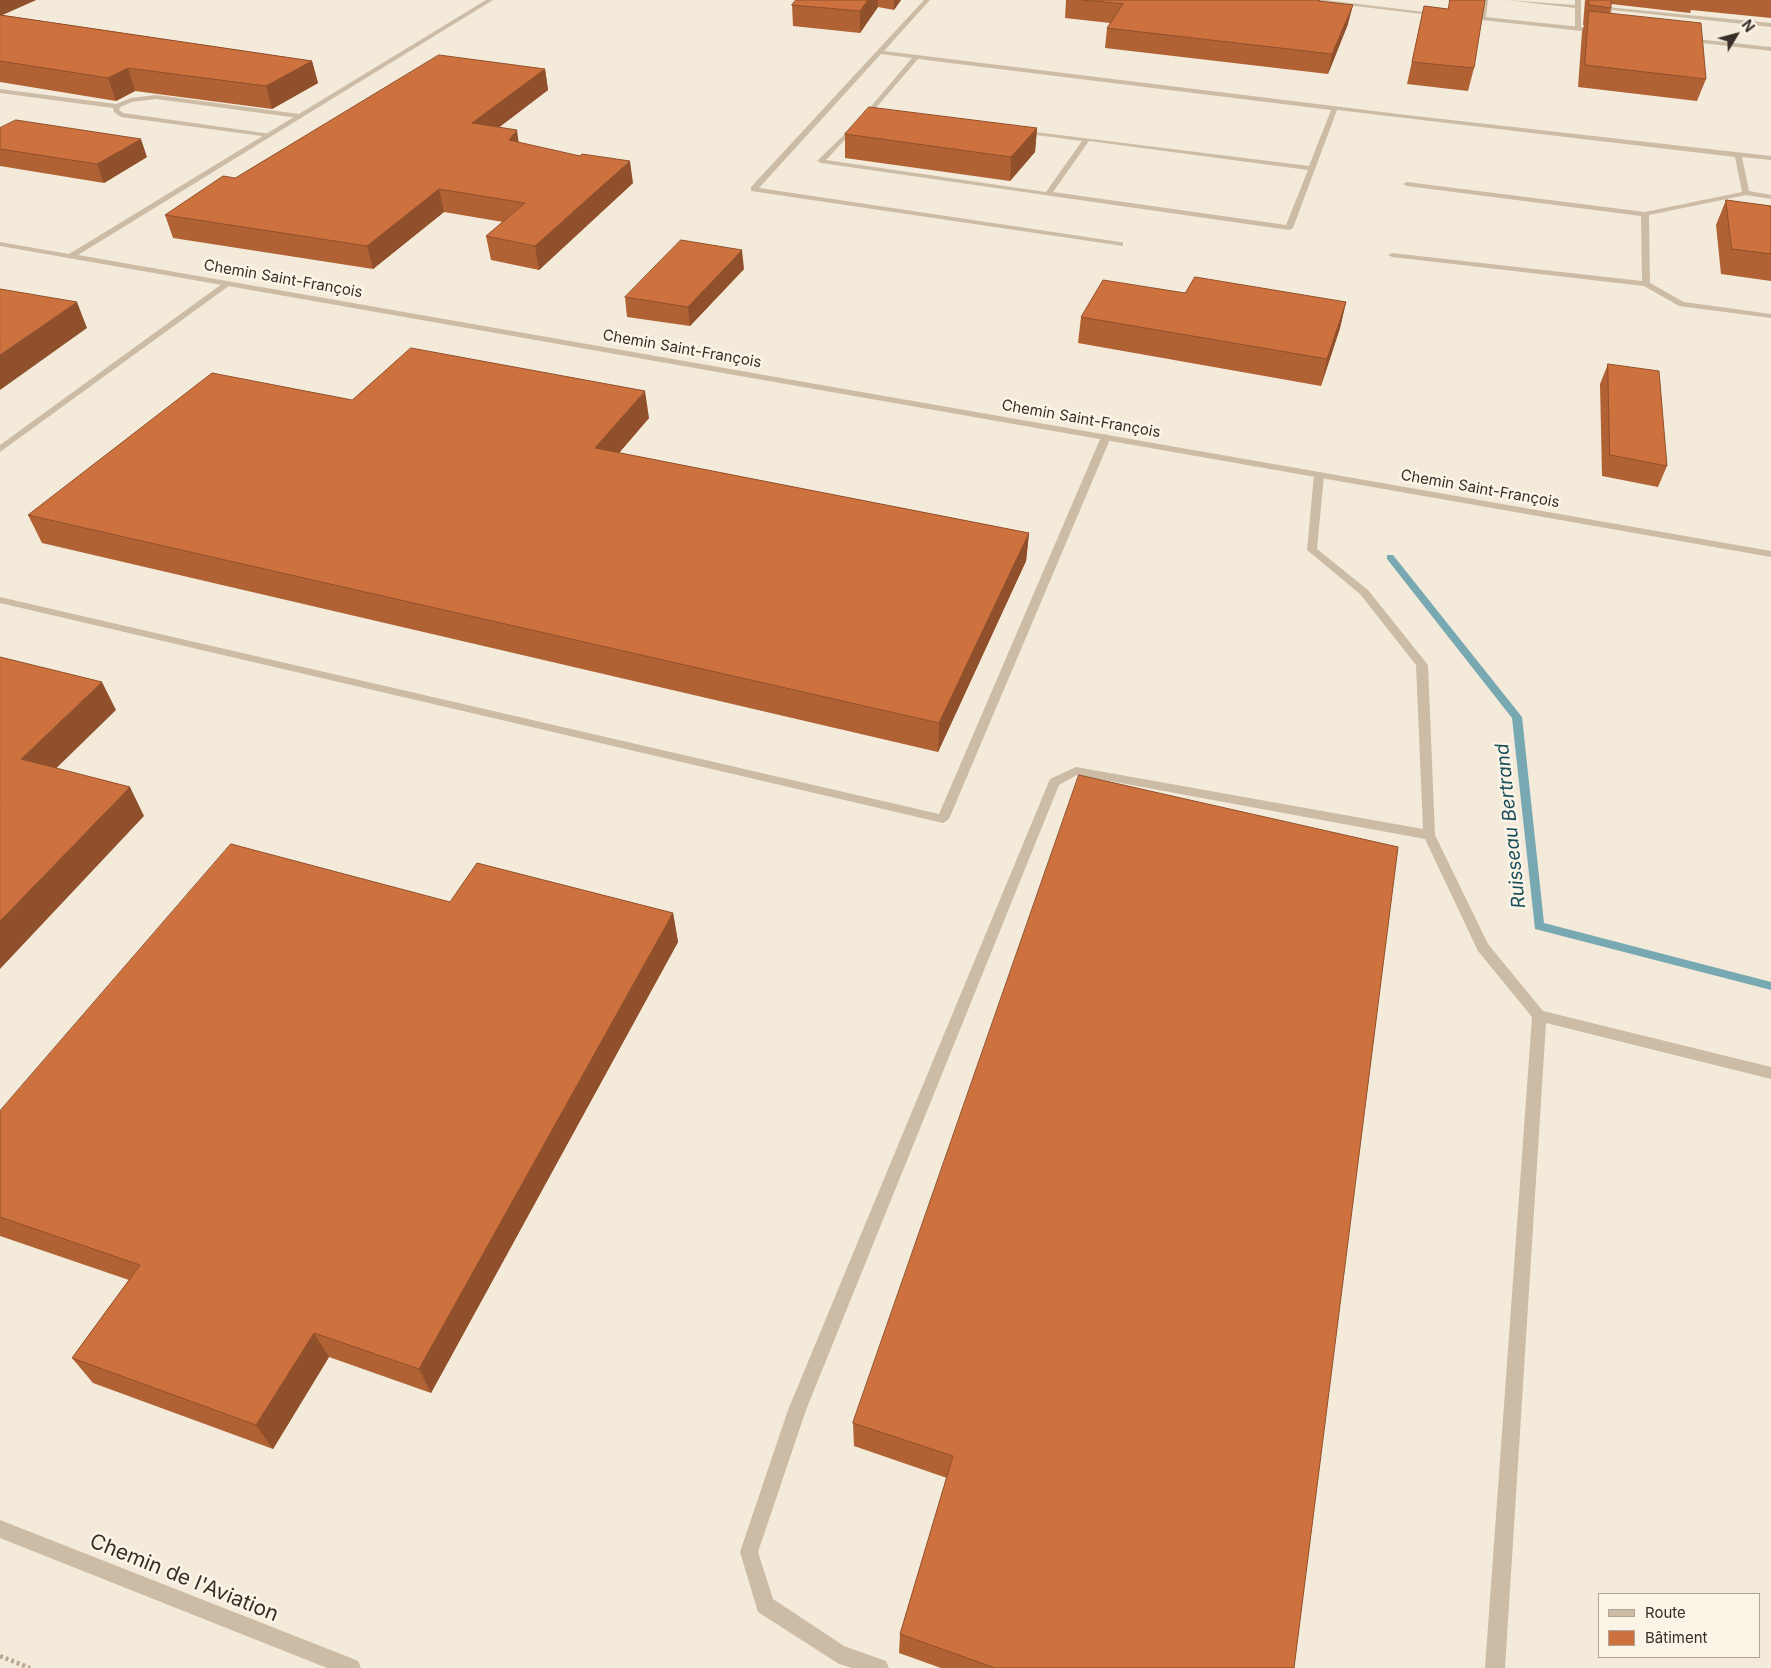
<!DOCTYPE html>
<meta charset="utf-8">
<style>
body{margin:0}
#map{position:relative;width:1771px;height:1668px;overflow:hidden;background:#f3eada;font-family:Inter,sans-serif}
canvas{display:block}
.legend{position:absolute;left:1598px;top:1593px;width:162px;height:65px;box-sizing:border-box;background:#fbf4e7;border:1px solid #ada59a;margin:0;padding:6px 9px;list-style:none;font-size:15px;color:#372e27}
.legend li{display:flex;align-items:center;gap:10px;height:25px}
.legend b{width:25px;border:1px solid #ada59a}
.north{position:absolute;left:1711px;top:10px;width:50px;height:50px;-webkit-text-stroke:4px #fbf4e7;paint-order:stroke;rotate:53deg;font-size:14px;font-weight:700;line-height:20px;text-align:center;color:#372e27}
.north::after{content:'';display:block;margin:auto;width:18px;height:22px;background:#372e27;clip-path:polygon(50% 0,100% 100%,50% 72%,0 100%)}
</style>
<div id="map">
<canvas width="1771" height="1668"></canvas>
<ul class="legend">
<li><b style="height:6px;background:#ccbca5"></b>Route</li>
<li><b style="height:14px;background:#cd723e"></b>Bâtiment</li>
</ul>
<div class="north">N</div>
</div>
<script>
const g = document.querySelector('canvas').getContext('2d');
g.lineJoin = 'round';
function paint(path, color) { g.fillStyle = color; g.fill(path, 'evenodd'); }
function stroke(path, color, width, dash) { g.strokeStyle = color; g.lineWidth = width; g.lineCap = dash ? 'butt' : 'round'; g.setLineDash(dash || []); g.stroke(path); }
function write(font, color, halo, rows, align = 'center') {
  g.font = font + ' Inter,sans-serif'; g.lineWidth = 5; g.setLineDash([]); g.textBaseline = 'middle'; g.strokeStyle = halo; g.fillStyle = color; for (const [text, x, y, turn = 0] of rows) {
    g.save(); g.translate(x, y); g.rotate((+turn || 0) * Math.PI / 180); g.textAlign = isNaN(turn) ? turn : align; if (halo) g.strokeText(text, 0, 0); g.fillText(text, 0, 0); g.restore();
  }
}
paint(new Path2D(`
 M1387 555H1393L1522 717 1544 923 1771 982V990L1535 929 1512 718 1387 559Z`), '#78a9b2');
stroke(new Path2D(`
 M0 1656 30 1668`), '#b8a690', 4.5, [3, 3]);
paint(new Path2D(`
 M924 0H930L884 51 1407 115 1771 156V160L1742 157 1749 191 1771 195V199L1746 195 1649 215 1650 283 1684 302 1771 314V318L1679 306 1644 286 1392 257 1388 255 1392 253 1642 281 1641 216 1407 186 1403 184 1407 182 1645 212 1742 192 1735 157 1337 110 1293 228 1289 230 821 163 817 161 856 123 858 124V126L826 160 1046 192 1082 141 1021 133 1019 132V130L1309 166 1331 110 918 59 875 109 884 111V113H870L867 111 868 110 912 58 881 54 759 188 1120 242H1123V246L751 191V187ZM1089 141 1308 170 1286 225 1053 192Z
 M1482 0H1488L1486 18 1483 20 1480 18Z
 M1506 0 1575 5V0H1581V29L1578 31 1575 29V8Z
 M1607 7 1771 23V27L1612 10V22L1609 24 1606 22Z
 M0 89 116 104 131 98 156 95 299 114 302 116 299 118 156 99 132 102 120 107 119 110 123 113 271 134V136L269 137 121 117 114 112 113 108 0 93Z
 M226 281 233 283 0 452V445Z
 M1106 434 1111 437 949 819 943 823 0 603V597L939 814 1101 437Z
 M1319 472 1324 475 1317 549 1368 590 1428 665 1435 835 1488 944 1543 1011 1771 1067V1079L1546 1023 1505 1668H1485L1532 1017 1478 951 1425 839 1077 775 1059 785 806 1410 758 1552 773 1599 844 1646 886 1661 889 1668H852L839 1664 758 1612 740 1552 788 1410 1050 779 1076 767 1423 829 1416 665 1360 594 1307 550 1314 475Z`), '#ccbca5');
paint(new Path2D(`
 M486 0H493L78 255 1771 551V557L0 246V242L69 254Z
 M0 1520 351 1658 358 1661 361 1668H327L0 1538Z`), '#ccbca5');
paint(new Path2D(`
 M1306 0H1325L1441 14 1438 16Z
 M1466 15 1600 29 1603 31 1600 33 1464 18Z
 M1687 38 1771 47V51L1685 41Z`), '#ccbca5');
paint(new Path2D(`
 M0 0H36L2 15 312 61 318 83 272 109 135 91 116 101 0 82Z
 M796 0H901L894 10 878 7 860 33 793 26 792 5Z
 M1066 0H1320V1L1348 24 1328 74 1105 48 1107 28 1110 23 1065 18Z
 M1585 0H1771V18L1691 10 1690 13 1611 4V8L1610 13 1706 79 1697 101 1578 87 1582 32 1584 25H1583Z
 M1424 6 1448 9 1474 68 1468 91 1407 84Z
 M545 69 548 90 499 127 519 142 633 183 539 270 491 260 486 236 503 222 444 212 373 269 173 238 165 215 235 178Z
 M0 128 147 157 104 183 0 166Z
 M1037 128 1035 152 1010 181 845 158V134Z
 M1726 200 1771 206V281L1721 274 1716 225Z
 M744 269 690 326 627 317 625 297Z
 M1346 302 1340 328 1321 386 1078 343 1081 317Z
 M1608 364 1667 466 1658 487 1602 476 1600 384Z
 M352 400 649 418 619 453 1029 533 1026 561 938 752 42 543 28 515Z
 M1079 775 1294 1668H941L899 1653 900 1634 947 1478 854 1446 853 1423Z
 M450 902 673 913 678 942 431 1393 329 1357 273 1449 93 1383 72 1358 129 1280 0 1236V1111Z`), '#b06235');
paint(new Path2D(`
 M0 0H36L0 16Z
 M868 0H878V7L860 33V11Z
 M894 0H901L894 10Z
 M1353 5 1348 24 1328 74 1332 54Z
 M312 61 318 83 272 109 266 86Z
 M128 68 135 91 116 101 108 78Z
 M545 69 548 90 476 145 472 123Z
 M1037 128 1035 152 1010 181 1011 157Z
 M517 130 520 152 509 140Z
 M141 139 147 157 104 183 97 164Z
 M630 161 633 183 539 270 535 246Z
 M439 189 444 212 373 269 367 246Z
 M742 250 744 269 690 326 688 307Z
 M77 302 87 328 0 390V355Z
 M1346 302 1340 328 1321 386 1327 359Z
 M645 391 649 418 599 476 595 448Z
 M1029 533 1026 561 938 752 939 723Z
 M102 682 116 710 37 787 21 759Z
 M130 787 144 816 0 969V921Z
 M673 913 678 942 431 1393 419 1369Z
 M314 1333 329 1357 273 1449 256 1425Z`), '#90502b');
const building = new Path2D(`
 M796 0H868L860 11 792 5Z
 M1082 0H1318V1L1353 5 1332 54 1107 28 1123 4Z
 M1450 0H1485L1474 68 1412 62 1424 6 1448 9Z
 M1589 0H1611V8L1589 5Z
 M1589 11 1701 23 1706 79 1585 65Z
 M0 15 312 61 266 86 128 68 108 78 0 61Z
 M439 55 545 69 472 123 517 130 509 140 580 156 582 154 630 161 535 246 486 236 525 203 439 189 367 246 165 215 223 176 235 178Z
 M869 107 1037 128 1011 157 845 134Z
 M16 120 141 139 97 164 0 149V128Z
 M1726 200 1771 206V254L1732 249Z
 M681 240 742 250 688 307 625 297Z
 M1195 277 1346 302 1327 359 1081 317 1103 280 1185 293Z
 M0 289 77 302 0 355Z
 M411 348 645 391 595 448 1029 533 939 723 28 515 212 373 352 400Z
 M1608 364 1659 371 1667 466 1610 455Z
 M0 657 102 682 21 759 130 787 0 921Z
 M1079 775 1398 847 1294 1668H995L900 1634 953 1456 853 1423Z
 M231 844 450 902 477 863 673 913 419 1369 314 1333 256 1425 72 1358 140 1265 0 1217V1111Z`);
paint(building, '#cd723e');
stroke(building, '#90502b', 1);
write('15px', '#372e27', '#fbf4e7', [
 ["Chemin Saint-François",283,279,10],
 ["Chemin Saint-François",682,349,10],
 ["Chemin Saint-François",1081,419,10],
 ["Chemin Saint-François",1480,489,10]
]);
write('italic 19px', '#1a4f5b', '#fbf4e7', [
 ["Ruisseau Bertrand",1511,826,-96]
]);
write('21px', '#372e27', '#fbf4e7', [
 ["Chemin de l'Aviation",184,1578,22]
]);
</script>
